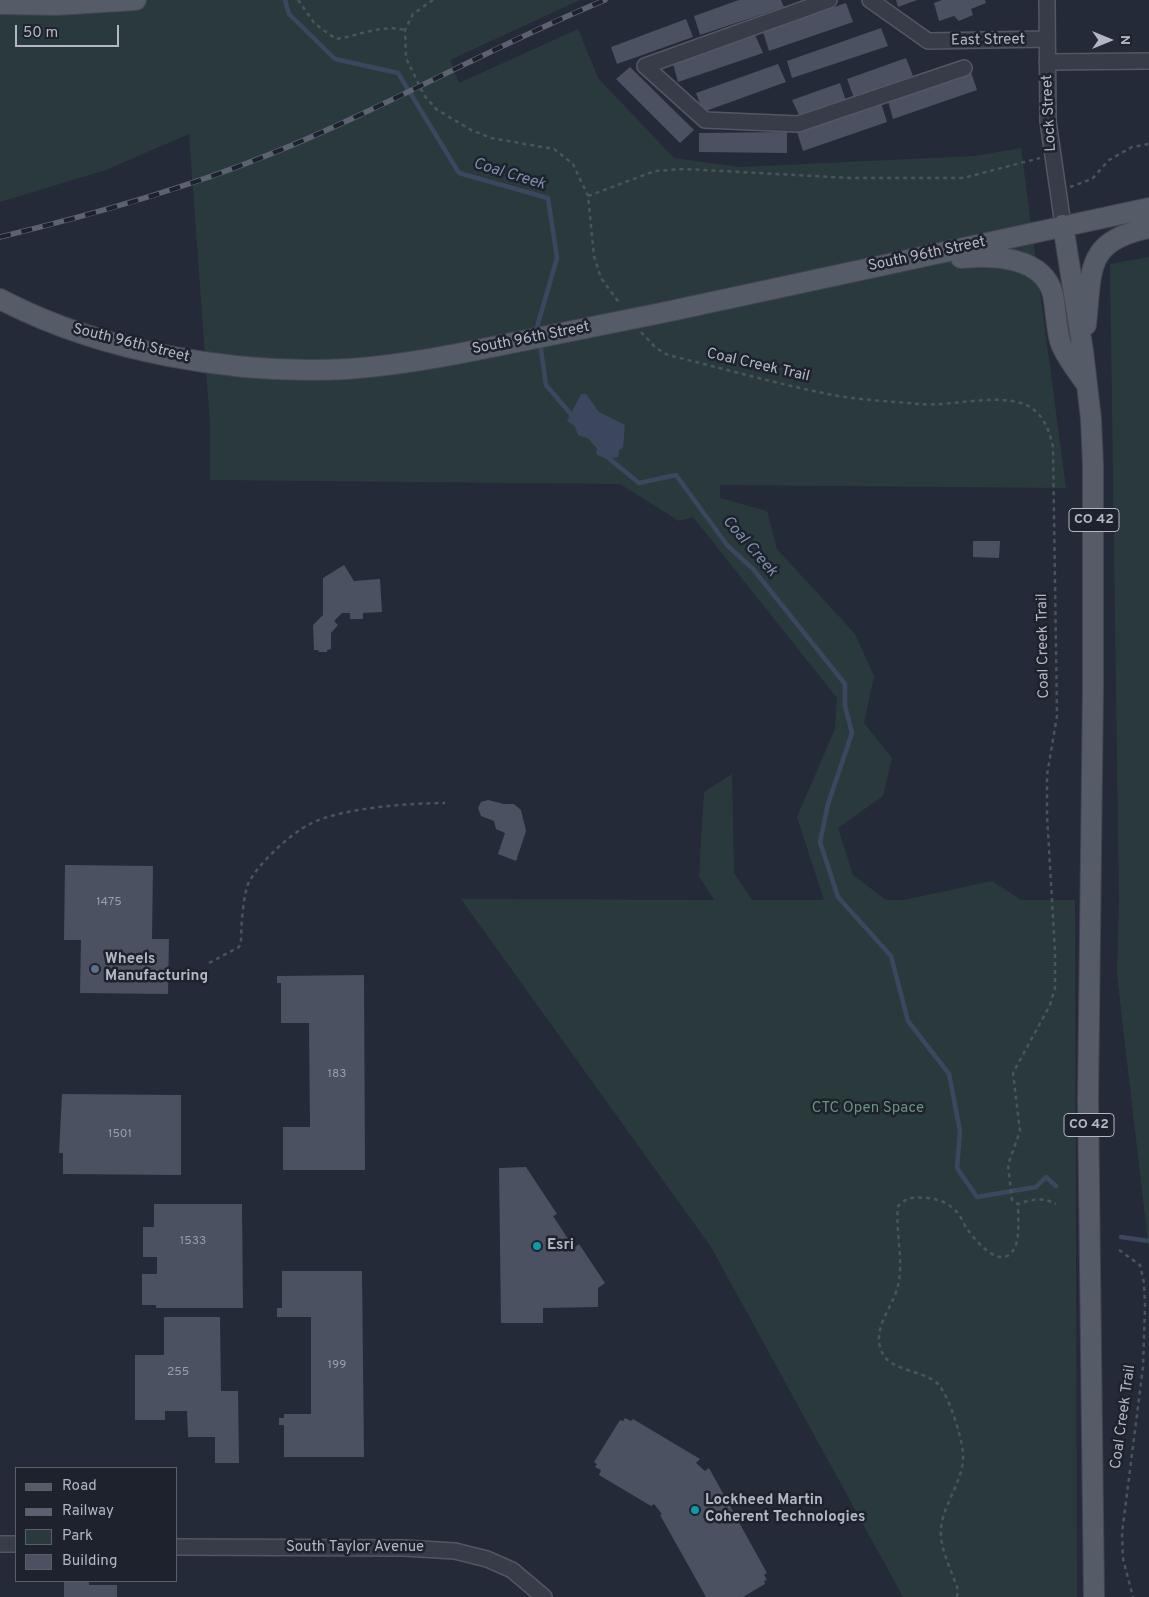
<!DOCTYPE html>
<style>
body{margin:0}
#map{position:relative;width:1149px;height:1597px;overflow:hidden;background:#242a37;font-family:Overpass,sans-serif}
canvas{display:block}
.legend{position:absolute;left:15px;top:1467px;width:162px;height:115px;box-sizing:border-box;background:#1d222d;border:1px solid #595e69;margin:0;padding:6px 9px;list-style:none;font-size:15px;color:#b3b7c4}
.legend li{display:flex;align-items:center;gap:10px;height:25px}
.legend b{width:25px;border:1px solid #595e69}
.north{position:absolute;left:1084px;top:15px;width:50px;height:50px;-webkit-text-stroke:4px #1d222d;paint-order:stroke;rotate:90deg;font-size:14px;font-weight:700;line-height:20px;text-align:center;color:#b3b7c4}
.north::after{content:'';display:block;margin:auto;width:18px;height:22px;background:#b3b7c4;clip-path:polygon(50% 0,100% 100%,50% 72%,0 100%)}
.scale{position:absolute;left:15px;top:25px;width:104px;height:22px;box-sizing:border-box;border:2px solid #b3b7c4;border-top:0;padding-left:6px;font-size:15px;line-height:18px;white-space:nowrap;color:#b3b7c4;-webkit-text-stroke:4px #1d222d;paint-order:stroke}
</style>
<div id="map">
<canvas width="1149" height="1597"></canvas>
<ul class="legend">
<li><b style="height:6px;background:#565b68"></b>Road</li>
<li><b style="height:6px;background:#5c6270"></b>Railway</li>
<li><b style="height:14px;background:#2a3a3c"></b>Park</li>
<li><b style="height:14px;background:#4b5161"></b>Building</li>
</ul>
<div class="north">N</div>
<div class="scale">50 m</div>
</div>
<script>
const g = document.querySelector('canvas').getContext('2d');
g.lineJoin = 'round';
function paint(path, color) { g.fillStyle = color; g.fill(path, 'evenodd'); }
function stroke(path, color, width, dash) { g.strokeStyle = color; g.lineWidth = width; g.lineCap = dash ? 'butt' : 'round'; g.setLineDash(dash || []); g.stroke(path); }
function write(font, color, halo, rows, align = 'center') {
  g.font = font + ' Overpass,sans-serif'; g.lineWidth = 5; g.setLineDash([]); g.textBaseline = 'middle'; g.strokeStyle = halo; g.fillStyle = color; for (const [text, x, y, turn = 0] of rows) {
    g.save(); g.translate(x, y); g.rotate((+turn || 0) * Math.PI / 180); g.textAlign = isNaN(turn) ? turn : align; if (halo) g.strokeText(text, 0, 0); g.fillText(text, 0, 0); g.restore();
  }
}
paint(new Path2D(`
 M0 0H580L450 60 459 83 578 29 598 78 674 158 740 167 974 156 1021 148 1066 488 720 485V498L767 511 777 549 855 634 874 676 864 723 892 758 883 796 838 828 853 875 886 900H904L992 881 1021 900H1075L1077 1597H903L711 1247 461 899 714 900 699 876 704 792 732 774 734 873 752 900H824L797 817 835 729 837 698 693 517 679 521 620 484 210 480V424L189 134 106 170 0 202Z
 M1149 257V1251L1117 975 1119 900 1110 264Z`), '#2a3a3c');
paint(new Path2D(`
 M581 394H586L599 412 625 425 623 448 619 450 618 457 606 459 596 454 598 442 578 435 575 426 567 421Z`), '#3c465e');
stroke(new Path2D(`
 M285 0 289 14 335 59 398 73 459 173 548 198 557 258 537 327 538 333
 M540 343 546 385 575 419
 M590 437 601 450
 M606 456 639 483 676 475 727 545 753 569 845 684V706L852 733 828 804 820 842 838 897 891 956 908 1021 949 1074 960 1131 957 1168 977 1197 1036 1187 1046 1177 1056 1186
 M1121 1237 1149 1241`), '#3c465e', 4.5);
paint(new Path2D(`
 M739 0H781L784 7 700 35 694 16Z
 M896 0H917L898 7Z
 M942 0H985L986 3 971 9 973 15 959 21 954 16 939 21 934 3Z
 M846 3 853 22 769 51 763 32Z
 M686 19 693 37 617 64 611 47Z
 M881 28 888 46 792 78 787 61Z
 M755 35 763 53 678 82 673 64Z
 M906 58 913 76 854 98 847 79Z
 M778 64 786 82 703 112 696 93Z
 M630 67 694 130 680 143 616 79Z
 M971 72 977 90 893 119 888 101Z
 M840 83 846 101 800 117 792 100Z
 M881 103 887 122 803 151 797 132Z
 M787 132V153L699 152V133Z
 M973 541H1000L999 558 973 557Z
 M344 565 354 581 380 579 382 612 363 613V619H350V613H342L334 621 338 625 331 633V649L327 650V652H319L318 650H314L313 625 323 615V578Z
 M488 800 504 804H514L521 810 526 831 516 861 498 854 505 833 496 829 494 821 481 816 478 808 481 802Z
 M65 865 153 866 152 939H169L168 994 80 993 81 940H64Z
 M364 975 365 1170H283V1127H310L309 1023H281V983H277V976Z
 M62 1094 181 1095V1175L63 1174V1153H59Z
 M526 1167 557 1214 553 1216 574 1248 579 1244 605 1283 598 1288V1307L543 1308V1323H501L499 1168Z
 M154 1204H242L243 1308H156V1305H142V1274H157V1257H143V1227H154Z
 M282 1271H362L364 1457H284V1425H279V1418H284V1414H311V1317H277V1308H282Z
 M164 1317H220L221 1391H238L239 1463H215V1437H188L187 1411H165V1420H135V1355H164Z
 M625 1418 631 1421 633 1419 700 1459 696 1463 705 1471 709 1468 767 1573 764 1575 767 1580 764 1581 765 1584 743 1597H706L660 1515 662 1514 654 1504 651 1506 599 1475 601 1470 595 1467 597 1464 594 1462 620 1420 623 1421Z
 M89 1581V1585H117V1597H64V1582Z`), '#4b5161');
const minor = new Path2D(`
 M829 0 645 66 705 120 798 124 964 68
 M870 0 928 41 1047 39
 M1047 0 1048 121 1063 225
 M1047 62 1149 61
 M0 1544H16
 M176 1547 404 1548 455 1551 487 1559 512 1570 544 1597`);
const major = new Path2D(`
 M0 4 57 5 136 0
 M1063 225 1083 351 1091 419 1093 465V688L1088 1100 1094 1597
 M961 258C992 255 1044 256 1053 295 1056 310 1056 326 1060 341 1064 355 1076 369 1084 381
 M0 299C101 352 234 375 347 369 393 366 438 358 482 349
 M666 312 1149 208
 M1086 325C1092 269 1085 241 1149 228`);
stroke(minor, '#535763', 18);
stroke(major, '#414551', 22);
stroke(new Path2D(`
 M298 0 315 24 336 39C359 36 380 24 405 30
 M433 0 413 14 405 30 406 58 424 95 436 109 471 130 491 138 554 149 573 164 588 196 594 256 601 278 620 304
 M1070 187 1092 179 1109 160 1132 147 1149 144
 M588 196 655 171 684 169 851 178H963L1040 158
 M641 332 656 348 668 355C721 368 774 383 828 394 857 400 889 401 918 404 952 407 989 394 1021 403 1041 409 1049 428 1053 447L1057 716 1047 775V815L1055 952V988L1050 1005 1013 1073 1020 1131 1008 1165 1012 1200 1018 1204C1032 1199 1043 1197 1056 1204
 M209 963 239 947 241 942C241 928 243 894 249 882 260 862 290 834 310 824 340 808 410 803 445 803
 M1119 1250 1140 1265 1144 1283 1145 1306 1143 1367 1122 1533 1123 1559 1133 1597
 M957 1597 958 1590C952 1571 939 1548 941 1528 944 1501 965 1480 963 1452 961 1435 949 1396 938 1384 923 1369 888 1372 881 1350 873 1327 891 1310 897 1289 905 1263 895 1234 898 1206L908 1198C926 1197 941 1197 955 1210 961 1215 963 1224 968 1230 976 1242 1003 1273 1015 1247 1020 1236 1018 1217 1018 1204`), '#48555a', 2.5, [4, 4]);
stroke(minor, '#383c48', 15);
stroke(major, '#565b68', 20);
const rail = new Path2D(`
 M0 237C91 215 181 190 268 155 383 109 491 47 605 0`);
stroke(rail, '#5c6270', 5.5);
stroke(rail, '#1d222d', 4, [11]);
const majorBridge = new Path2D(`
 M482 349 666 312`);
stroke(majorBridge, '#414551', 22, []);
stroke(majorBridge, '#565b68', 20);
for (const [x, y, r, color] of [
 [95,969,5,"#5c6f8a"],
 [537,1246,5,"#0f9aa8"],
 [695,1510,5,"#0f9aa8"]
]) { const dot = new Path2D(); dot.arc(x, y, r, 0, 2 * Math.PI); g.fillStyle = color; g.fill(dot); stroke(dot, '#1d222d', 2); }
write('12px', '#999eab', null, [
 ["1475",109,903],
 ["183",337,1075],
 ["1501",120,1135],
 ["1533",193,1242],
 ["199",337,1366],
 ["255",178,1373]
]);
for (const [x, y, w] of [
 [1094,520,50],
 [1089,1125,50]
]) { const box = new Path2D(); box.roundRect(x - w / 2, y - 11.5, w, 23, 4); g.fillStyle = '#1d222d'; g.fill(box); stroke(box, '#b3b7c4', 1); }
write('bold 14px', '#b3b7c4', null, [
 ["CO 42",1094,520],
 ["CO 42",1089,1125]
]);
write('15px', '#b3b7c4', '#1d222d', [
 ["East Street",988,41,-1],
 ["Lock Street",1050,113,-93],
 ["South 96th Street",927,255,-12],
 ["South 96th Street",531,339,-11],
 ["South 96th Street",131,344,14],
 ["Coal Creek Trail",758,366,13],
 ["Coal Creek Trail",1044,646,-91],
 ["Coal Creek Trail",1124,1417,-82],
 ["South Taylor Avenue",355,1548]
]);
write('bold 15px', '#b3b7c4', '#1d222d', [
 ["Wheels",105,960],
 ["Manufacturing",105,977],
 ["Esri",547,1246],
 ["Lockheed Martin",705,1501],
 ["Coherent Technologies",705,1518]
], 'left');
write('15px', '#6c9279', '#1d222d', [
 ["CTC Open Space",868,1109]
]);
write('italic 16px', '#7e8ba9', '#1d222d', [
 ["Coal Creek",509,175,17],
 ["Coal Creek",749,547,49]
]);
</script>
